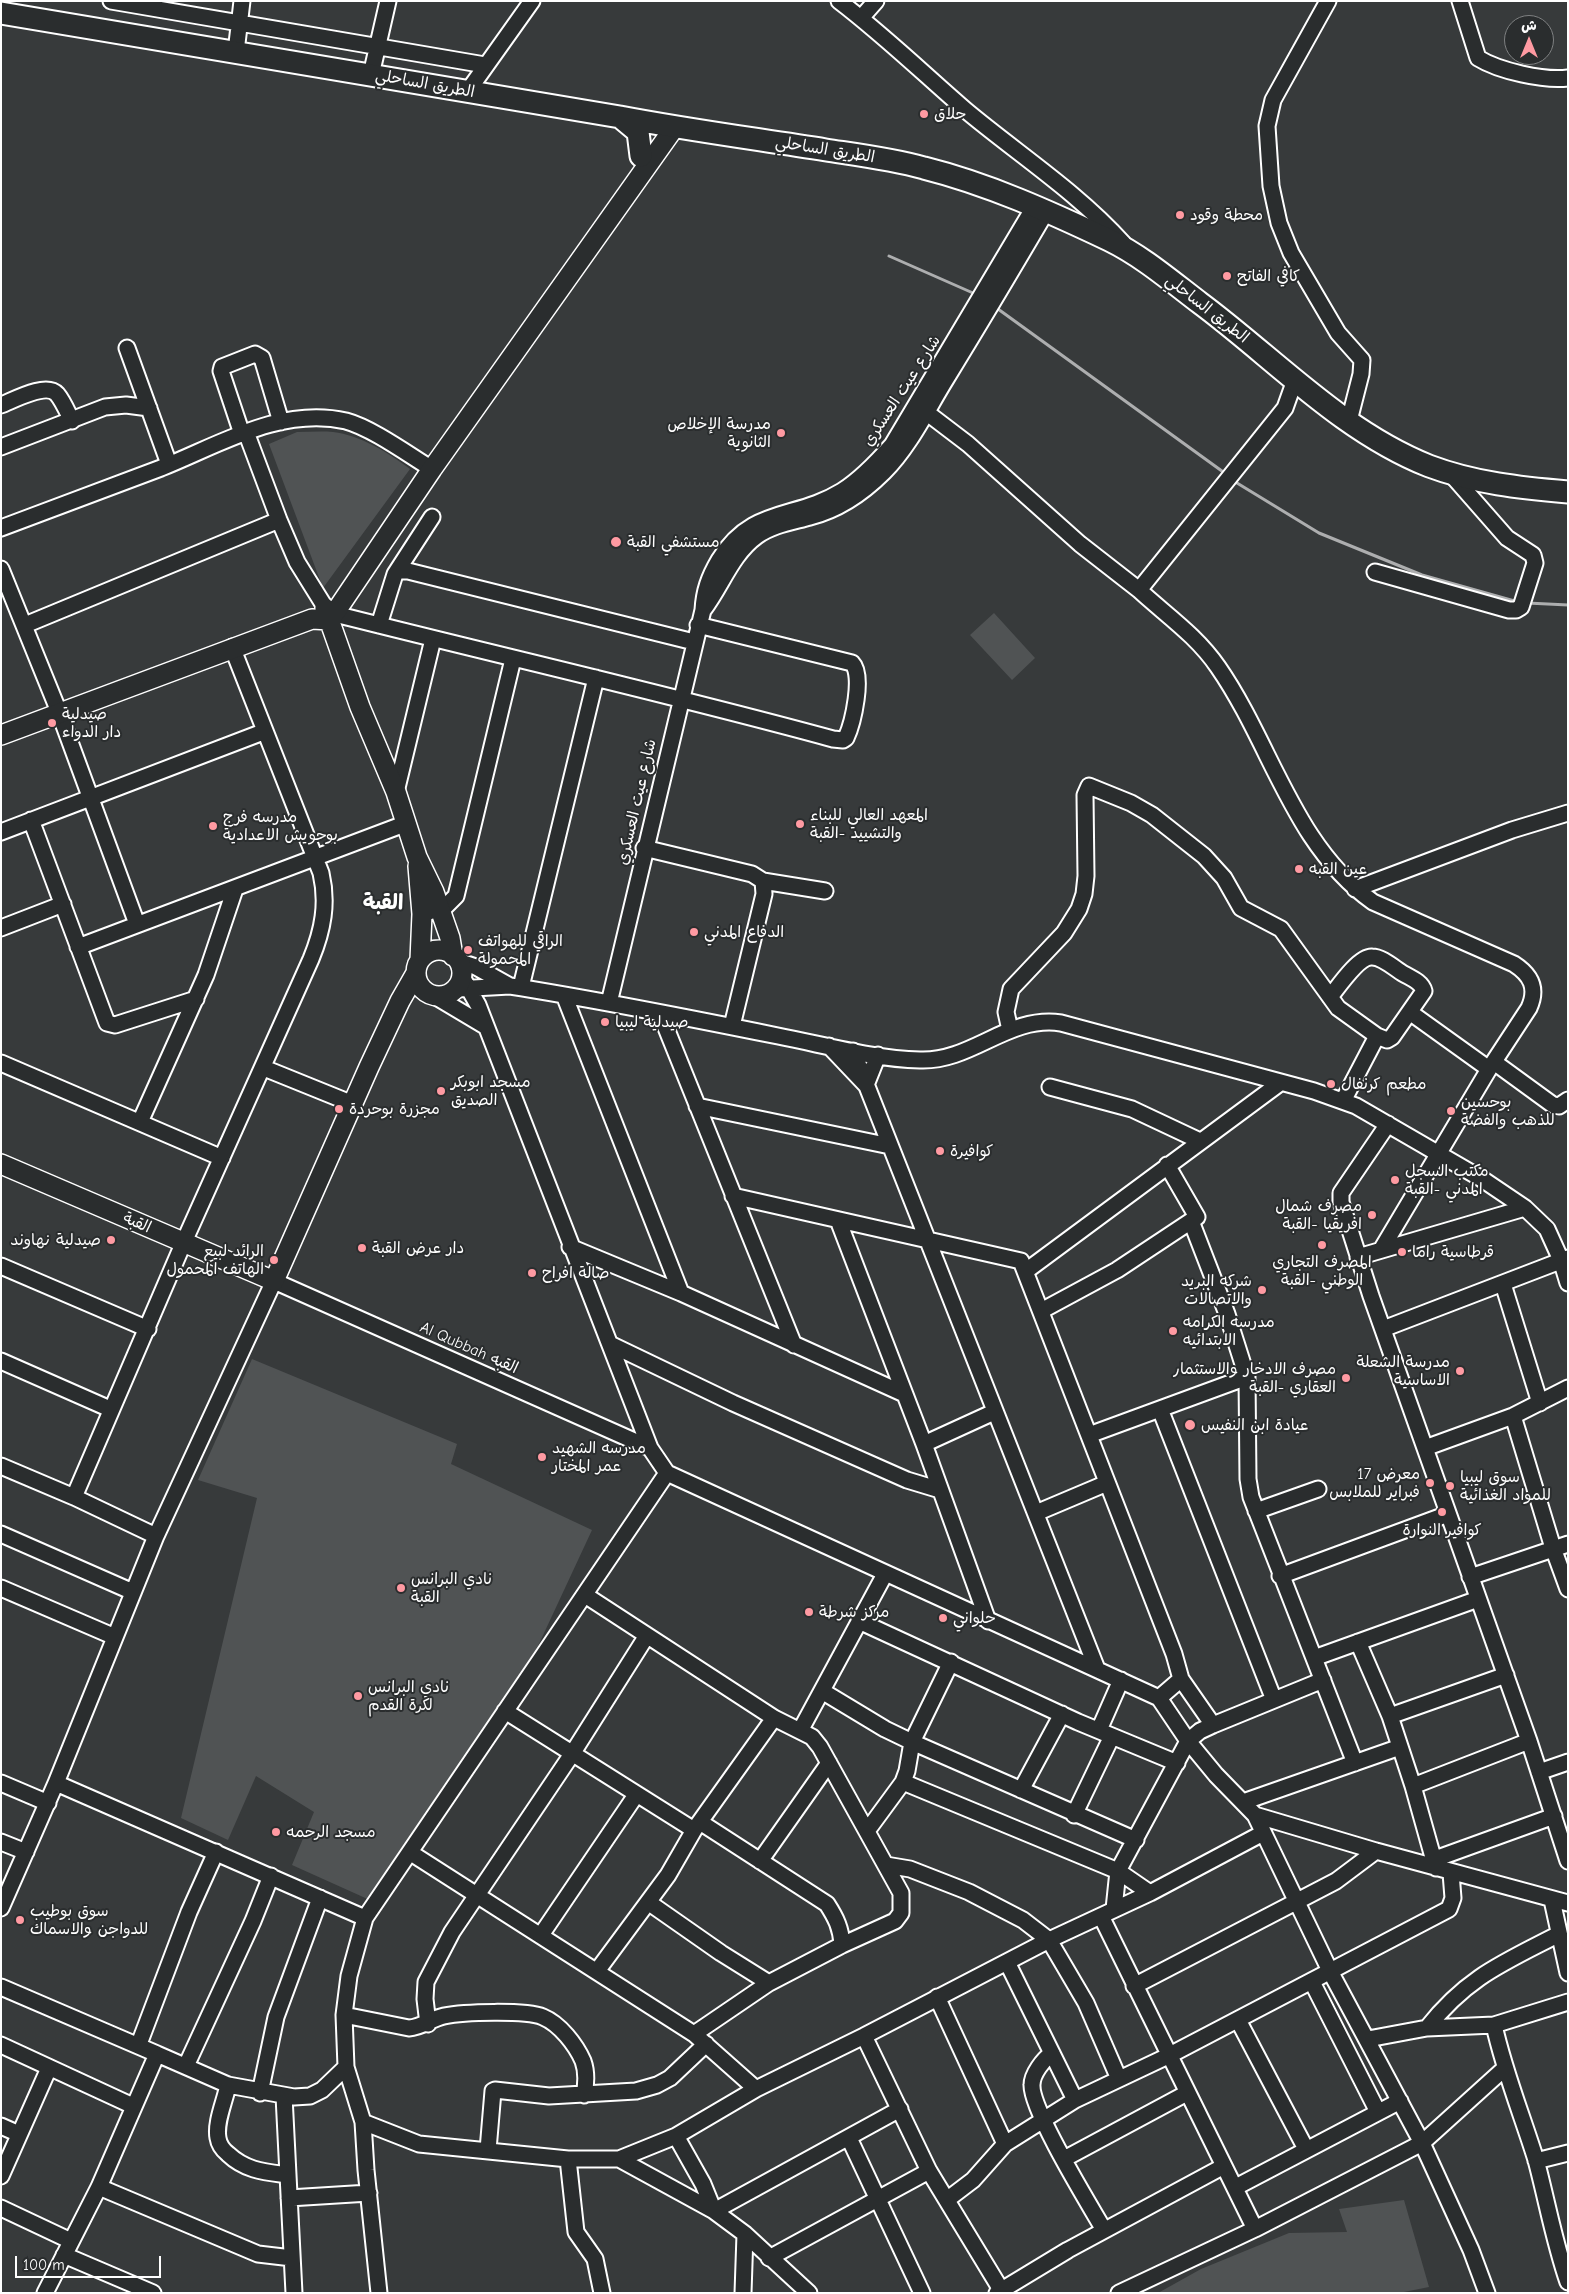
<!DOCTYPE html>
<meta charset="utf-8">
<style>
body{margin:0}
#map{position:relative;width:1569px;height:2294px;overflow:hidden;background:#373a3b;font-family:"Comic Neue","Playpen Sans Arabic",sans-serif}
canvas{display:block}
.frame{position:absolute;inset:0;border:2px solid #fff;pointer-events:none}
.north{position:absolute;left:1504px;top:15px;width:50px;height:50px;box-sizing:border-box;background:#2a2d2e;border:1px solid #7f8182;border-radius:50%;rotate:0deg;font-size:14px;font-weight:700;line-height:20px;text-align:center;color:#fff}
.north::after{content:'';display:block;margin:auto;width:18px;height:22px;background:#ff9aa2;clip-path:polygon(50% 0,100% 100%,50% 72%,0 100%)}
.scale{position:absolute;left:15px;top:2256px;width:146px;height:22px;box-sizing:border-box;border:2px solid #fff;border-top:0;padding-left:6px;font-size:15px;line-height:18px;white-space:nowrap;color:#fff;-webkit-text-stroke:4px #2a2d2e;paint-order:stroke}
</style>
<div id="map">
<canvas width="1569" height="2294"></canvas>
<div class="frame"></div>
<div class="north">ش</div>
<div class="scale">100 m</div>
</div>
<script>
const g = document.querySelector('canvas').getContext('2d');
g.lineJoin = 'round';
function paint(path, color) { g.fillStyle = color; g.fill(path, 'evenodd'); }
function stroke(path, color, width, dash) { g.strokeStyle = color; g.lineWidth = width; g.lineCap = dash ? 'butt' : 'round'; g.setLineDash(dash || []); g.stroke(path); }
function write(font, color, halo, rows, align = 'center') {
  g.font = font + ' "Comic Neue","Playpen Sans Arabic",sans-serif'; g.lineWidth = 4; g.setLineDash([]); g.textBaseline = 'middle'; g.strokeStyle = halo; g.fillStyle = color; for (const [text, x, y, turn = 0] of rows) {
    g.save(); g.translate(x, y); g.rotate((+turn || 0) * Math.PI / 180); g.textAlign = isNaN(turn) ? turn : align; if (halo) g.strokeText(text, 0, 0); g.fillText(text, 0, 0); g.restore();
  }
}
paint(new Path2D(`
 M297 432C309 432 321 431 333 432 360 435 389 453 410 469L323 588 269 444Z
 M994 613 1035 658 1012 680 970 635Z
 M252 1359 457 1444 451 1464 592 1530 538 1646 372 1901 292 1865 314 1812 256 1776 228 1840 181 1818 257 1498 198 1480Z
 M1404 2200 1429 2287 1399 2293H1158L1201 2269 1289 2233 1347 2232 1339 2209Z`), '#505354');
stroke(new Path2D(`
 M889 256 973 293
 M998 309 1226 474
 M1237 483 1319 533 1422 575 1518 602
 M1527 603 1568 605`), '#adaeaf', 3);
const minor = new Path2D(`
 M111 1 485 65
 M839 1C885 36 926 76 969 113 1021 156 1078 193 1123 243
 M1328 1 1273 100 1267 126 1271 186 1279 223 1291 253 1338 333 1362 360 1361 374 1349 421
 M1460 1 1478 58C1499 71 1544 81 1568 78
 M861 18 876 1
 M236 52 242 1
 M371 75 388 1
 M468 91 532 1
 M127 348 169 464
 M1295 380 1285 408 1139 590C1166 615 1196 635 1218 667 1272 745 1293 845 1373 902L1514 964C1531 975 1538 988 1529 1008L1489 1069 1381 1250
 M1 405C14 400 46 382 57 394 63 401 68 413 72 421
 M926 412 968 444 1080 544 1139 590
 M246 432 279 520 297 562 325 607
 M242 434 221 371 222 367 255 354 262 358 281 422
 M1 447 105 407 126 405 149 408
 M1 528C55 508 108 488 161 468 219 445 281 406 346 421 372 428 409 455 432 469
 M1 569 59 712 137 924
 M398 571H408L694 642
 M1375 572 1509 610H1516L1521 607 1535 563 1533 555 1507 538 1450 473
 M704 609C722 585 732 554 757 536 772 525 792 522 810 517 838 510 863 493 884 472 908 448 925 414 943 384 978 327 1012 270 1046 212
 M335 614C501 656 668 694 833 739L843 740 846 738C853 723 864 675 852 663L698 625
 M25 625 279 520
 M379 625 395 574 432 517
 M396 792 433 639
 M31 820 107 1023 115 1025 196 999
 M1 832 263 732
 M644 848 752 874 763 881 825 891
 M1355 889 1512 830 1568 813
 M429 912 446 906 456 896 513 659
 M1 928 63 904
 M78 947 407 823
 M458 961 476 967 510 986
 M461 975 478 1005 650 1448 667 1473 1159 1698 1188 1741 1216 1775 1255 1815 1331 1973 1422 2143 1471 2250 1487 2293
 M521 987 596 678
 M455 989 510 986C600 1000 689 1018 778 1036 825 1045 873 1059 920 1060 972 1062 1008 1015 1061 1023L1314 1091 1356 1106 1482 1179 1525 1208 1547 1229 1561 1260 1568 1283
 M433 995 485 1026
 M564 995 681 1293
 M609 1003 703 610C704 591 709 577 719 560 752 506 795 520 842 491 861 479 877 462 892 445L1034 207
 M660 1013 794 1345
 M1411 1013 1489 1069
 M732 1026 764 894 763 881
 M1010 1030 1006 1012 1011 989 1064 933 1079 909 1084 894 1086 876 1085 795 1089 786 1131 803 1152 815 1204 856 1224 878 1241 908 1281 929 1338 1008 1377 1036 1387 1040 1392 1037 1424 991C1422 982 1411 978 1404 974 1395 969 1383 957 1372 957 1359 956 1338 987 1330 997
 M829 1046 866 1085 878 1055
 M853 1051 1097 1669
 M1494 1062 1553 1105 1559 1106 1568 1100
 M1 1063 222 1158
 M264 1068 353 1104
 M1050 1087 1132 1109 1200 1141
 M1343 1101 1377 1036
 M697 1106 890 1146
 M140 1122 206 975 235 889
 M1388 1124 1341 1193V1202L1371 1296 1529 1741 1568 1861
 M733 1196 1021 1261 1174 1654 1181 1679 1213 1725
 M838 1220 924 1444 988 1621
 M1191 1221 1227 1314 1247 1377 1248 1479 1251 1497 1355 1763
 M570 1247 681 1293 902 1393
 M1358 1257 1525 1208
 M1 1266 148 1329
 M1026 1271 1280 1083
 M1503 1284 1540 1403
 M1041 1311 1117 1270 1197 1217 1167 1165
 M1383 1329 1568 1258
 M610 1344 733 1403 907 1480 940 1490
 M1 1361 110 1409
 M1160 1409 1274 1700
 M1513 1416 1553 1548 1568 1589
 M1089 1435 1247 1377
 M924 1444 994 1412
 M1425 1448 1513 1416 1568 1388
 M1 1466 74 1497 156 1536
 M74 1497 183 1244 311 959C323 930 328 903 321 873L232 647
 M1256 1511 1318 1489
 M1036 1513 1107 1483
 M1 1534 133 1592
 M1280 1576 1448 1514
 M1470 1577 1568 1544
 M1 1588 115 1637
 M585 1595 774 1718 812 1737 820 1747 901 1893V1913L895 1921 842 1945 769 1983 694 2034
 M859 1621 1078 1722 1177 1763
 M1358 1642 1390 1716 1413 1786 1436 1868
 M1314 1658 1478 1599
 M822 1691 885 1729 912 1742 1136 1840
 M1159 1698 1181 1679
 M505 1711 694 1830
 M1390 1716 1506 1675
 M1099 1730 1121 1680
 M800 1731 885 1574
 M1539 1772 1568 1762
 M903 1782 1118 1871 1150 1893
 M1 1783 48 1803
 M56 1783 365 1918 667 1473
 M1413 1786 1529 1741
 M1021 1790 1062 1714
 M1243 1802 1400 1747
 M1074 1815 1112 1736
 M1255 1815 1376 1851 1568 1903
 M700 1822 827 1904C836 1918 841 1928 842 1945
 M867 1831 903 1782 907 1771 912 1742 951 1662
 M1 1842 26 1852
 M411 1853 694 2034 756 2089 864 2036 1049 1940 1150 1893 1263 1833
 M1435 1859 1554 1816
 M760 1861 829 1763
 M886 1865 910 1869 969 1892 1023 1920 1049 1940 1086 2003 1119 2079
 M1552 1900 1568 1973
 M648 1902 721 1953 769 1983
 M1 1908 56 1783 156 1536 274 1281 650 1448
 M1114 1909 1118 1871 1188 1741 1200 1731 1213 1725 1323 1680
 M1101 1916 1255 2229
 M365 1918 349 1976 344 2015 346 2067 363 2122 366 2170 379 2293
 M541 1935 636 1795
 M1007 1962 1075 2100
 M597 1971 668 1875 694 1830 774 1718
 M1312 1982 1378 2112
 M1134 1986 1336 1881 1376 1851
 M1 1987 157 2054 99 2187 45 2293
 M937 1997 1005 2144
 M344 2015 409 2028C422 2027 431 2019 444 2016 463 2012 526 2010 543 2017 560 2024 576 2045 583 2061 587 2072 586 2085 584 2095
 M1238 2020 1306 2149
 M428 2024 425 1999 426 1982 452 1932 572 1754 646 1637
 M1494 2025C1504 2071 1522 2115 1536 2160 1547 2201 1554 2242 1568 2282
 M1427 2028C1467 1977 1503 1963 1559 1934
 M864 2036 929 2171 1003 2293
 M1368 2039 1427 2028 1494 2025 1568 2002
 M139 2044 189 1912 216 1852
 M1 2045 133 2106
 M1052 2053C1043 2060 1032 2074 1032 2085 1031 2110 1089 2204 1104 2230
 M157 2054 228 2085 294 2097 310 2096 322 2090 346 2067
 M186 2066 253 1921 271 1876
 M228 2085C225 2101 215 2122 218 2138 219 2145 223 2150 228 2154 246 2171 265 2172 288 2175
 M260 2093 276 2017 320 1898
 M284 2096 294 2293
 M363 2122 419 2144 568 2159H619L676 2136 756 2089
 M1 2126 19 2134
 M676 2136 703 2184 714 2211 745 2234 809 2293
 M849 2138 922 2293
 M488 2150 493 2091 495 2090 549 2096 636 2091 657 2085 670 2078 706 2044
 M568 2159 576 2232 595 2259 602 2293
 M619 2159 714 2211 900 2109
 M1064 2159 1187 2093
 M1536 2161 1568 2153
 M1 2176 49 2068
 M99 2187 258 2254 292 2258
 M1236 2187 1400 2101
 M289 2198 369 2193
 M948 2199 973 2180 1005 2144 1075 2100 1168 2056 1449 1909 1453 1898 1451 1873
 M1 2208 71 2241
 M64 2255 153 2293
 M769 2258 929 2171
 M743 2293 745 2234
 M997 2293 1068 2250 1224 2166
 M1119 2293 1255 2229 1422 2143 1505 2068`);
const major = new Path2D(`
 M325 608 360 707 396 792 417 857 434 892 450 938 453 956
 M1 735 312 619 330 620 432 469 674 128
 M418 866 422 914 420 960
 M416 973a23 23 0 1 1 46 0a23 23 0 1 1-46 0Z
 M1 1164 274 1281 369 1067 400 1001 416 973`);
const highway = new Path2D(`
 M1 13 620 117C688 130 757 139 826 150 859 155 892 159 924 168 988 184 1050 212 1109 240 1142 256 1171 281 1200 303 1274 358 1341 431 1429 466 1474 483 1521 488 1568 492
 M620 117 638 132 641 156`);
stroke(minor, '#fff', 19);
stroke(major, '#fff', 22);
stroke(highway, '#fff', 25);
stroke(minor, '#2a2d2e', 15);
stroke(major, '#2a2d2e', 19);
stroke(highway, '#2a2d2e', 21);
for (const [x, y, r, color] of [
 [924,114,5,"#ff9aa2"],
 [1180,215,5,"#ff9aa2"],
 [1227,276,5,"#ff9aa2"],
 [781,433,5,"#ff9aa2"],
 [616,542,6,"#ff9aa2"],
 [52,723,5,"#ff9aa2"],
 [800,824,5,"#ff9aa2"],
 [213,826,5,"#ff9aa2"],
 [1299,869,5,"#ff9aa2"],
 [694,932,5,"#ff9aa2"],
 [468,950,5,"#ff9aa2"],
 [605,1022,5,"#ff9aa2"],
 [1331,1084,5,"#ff9aa2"],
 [441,1091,5,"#ff9aa2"],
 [339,1109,5,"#ff9aa2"],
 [1451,1111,5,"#ff9aa2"],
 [940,1151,5,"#ff9aa2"],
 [1395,1180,5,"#ff9aa2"],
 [1372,1215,5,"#ff9aa2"],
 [111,1240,5,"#ff9aa2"],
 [1322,1245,5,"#ff9aa2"],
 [362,1248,5,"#ff9aa2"],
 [1402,1252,5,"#ff9aa2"],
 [274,1260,5,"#ff9aa2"],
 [532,1273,5,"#ff9aa2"],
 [1262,1290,5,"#ff9aa2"],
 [1173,1331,5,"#ff9aa2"],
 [1460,1371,5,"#ff9aa2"],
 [1346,1378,5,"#ff9aa2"],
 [1190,1425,6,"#ff9aa2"],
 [542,1457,5,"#ff9aa2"],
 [1430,1483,5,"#ff9aa2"],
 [1450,1486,5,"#ff9aa2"],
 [1442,1512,5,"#ff9aa2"],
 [401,1588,5,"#ff9aa2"],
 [809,1612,5,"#ff9aa2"],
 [943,1618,5,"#ff9aa2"],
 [358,1696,5,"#ff9aa2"],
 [276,1832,5,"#ff9aa2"],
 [20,1920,5,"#ff9aa2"]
]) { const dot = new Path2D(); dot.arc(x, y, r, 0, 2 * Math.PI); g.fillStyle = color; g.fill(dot); stroke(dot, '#2a2d2e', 2); }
write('16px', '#fff', '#2a2d2e', [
 ["الطريق الساحلي",425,84,10],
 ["الطريق الساحلي",825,150,9],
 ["الطريق الساحلي",1207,309,38],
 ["شارع عيت العسكري",902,391,-57],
 ["شارع عيت العسكري",637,802,-77],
 ["القبة",137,1223,24],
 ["Al Qubbah القبه",469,1348,24]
]);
write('16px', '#fff', '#2a2d2e', [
 ["حلاق",934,114],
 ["محطة وقود",1190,215],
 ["كافي الفاتح",1237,276],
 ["مدرسة الإخلاص",771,424,"right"],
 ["الثانوية",771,442,"right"],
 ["مستشفي القبة",627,542],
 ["صيدلية",62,714],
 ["دار الدواء",62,732],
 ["المعهد العالي للبناء",810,815],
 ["والتشييد -القبة",810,833],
 ["مدرسه فرج",223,817],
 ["بوحويش الاعدادية",223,835],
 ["عين القبه",1309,869],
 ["الدفاع المدني",704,932],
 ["الراقي للهواتف",478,941],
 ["المحمولة",478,959],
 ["صيدلية ليبيا",615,1022],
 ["مسجد ابوبكر",451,1082],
 ["الصديق",451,1100],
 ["مطعم كرنفال",1341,1084],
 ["بوحسين",1461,1102],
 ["للذهب والفضة",1461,1120],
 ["مجزرة بوحردة",349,1109],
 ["كوافيرة",950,1151],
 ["مكتب السجل",1405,1171],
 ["المدني -القبة",1405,1189],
 ["مصرف شمال",1362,1206,"right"],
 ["افريقيا -القبة",1362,1224,"right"],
 ["صيدلية نهاوند",101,1240,"right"],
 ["دار عرض القبة",372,1248],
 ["الرائد لبيع",264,1251,"right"],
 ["الهاتف المحمول",264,1269,"right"],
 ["قرطاسية راما",1412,1252],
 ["المصرف التجاري",1322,1262,"center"],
 ["الوطني -القبة",1322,1280,"center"],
 ["صالة افراح",542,1273],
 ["شركه البريد",1252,1281,"right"],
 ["والاتصالات",1252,1299,"right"],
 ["مدرسه الكرامه",1183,1322],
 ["الابتدائيه",1183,1340],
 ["مدرسة الشعلة",1450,1362,"right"],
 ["الاساسية",1450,1380,"right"],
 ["مصرف الادخار والاستثمار",1336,1369,"right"],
 ["العقاري -القبة",1336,1387,"right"],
 ["عيادة ابن النفيس",1201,1425],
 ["مدرسه الشهيد",552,1448],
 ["عمر المختار",552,1466],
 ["معرض 17",1420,1474,"right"],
 ["فبراير للملابس",1420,1492,"right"],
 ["سوق ليبيا",1460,1477],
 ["للمواد الغذائية",1460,1495],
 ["كوافير النوارة",1442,1530,"center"],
 ["نادي البرانس",411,1579],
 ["القبة",411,1597],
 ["مركز شرطة",819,1612],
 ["حلواني",953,1618],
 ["نادي البرانس",368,1687],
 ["لكرة القدم",368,1705],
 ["مسجد الرحمه",286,1832],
 ["سوق بوطيب",30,1911],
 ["للدواجن والاسماك",30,1929]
], 'left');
write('bold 21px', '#fff', '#2a2d2e', [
 ["القبة",383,903]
]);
</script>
